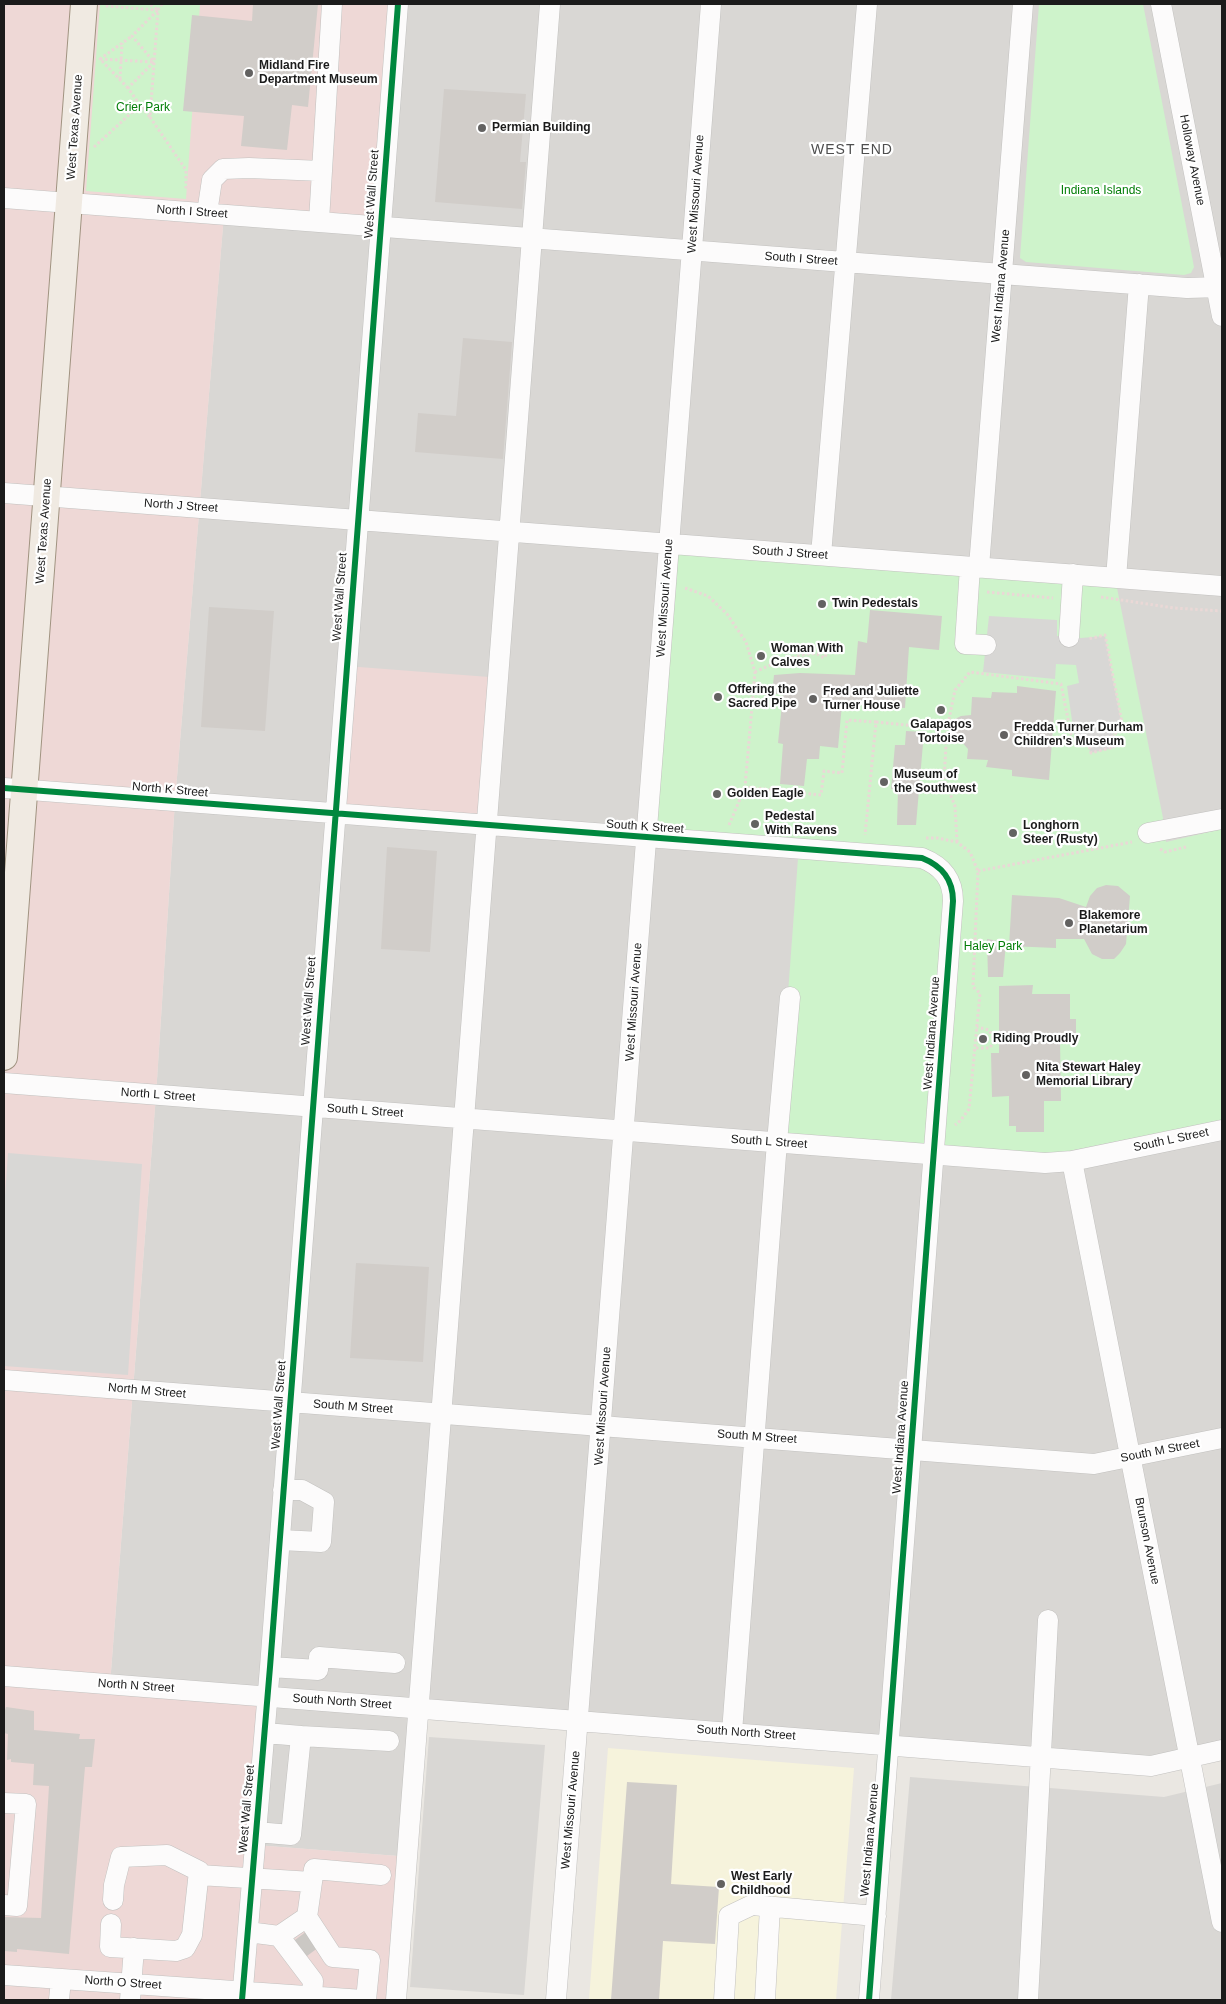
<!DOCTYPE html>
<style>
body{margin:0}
#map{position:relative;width:1226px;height:2004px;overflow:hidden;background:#eae7e2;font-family:Helvetica,sans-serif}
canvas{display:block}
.frame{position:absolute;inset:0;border:5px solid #1b1b1b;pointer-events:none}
</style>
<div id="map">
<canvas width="1226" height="2004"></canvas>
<div class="frame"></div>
</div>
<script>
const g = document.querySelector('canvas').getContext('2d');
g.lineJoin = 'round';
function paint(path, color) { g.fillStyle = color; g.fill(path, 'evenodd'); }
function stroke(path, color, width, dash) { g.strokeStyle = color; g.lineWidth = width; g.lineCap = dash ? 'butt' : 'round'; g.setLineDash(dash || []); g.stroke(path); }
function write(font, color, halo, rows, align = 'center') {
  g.font = font + ' Helvetica,sans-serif'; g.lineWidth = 4.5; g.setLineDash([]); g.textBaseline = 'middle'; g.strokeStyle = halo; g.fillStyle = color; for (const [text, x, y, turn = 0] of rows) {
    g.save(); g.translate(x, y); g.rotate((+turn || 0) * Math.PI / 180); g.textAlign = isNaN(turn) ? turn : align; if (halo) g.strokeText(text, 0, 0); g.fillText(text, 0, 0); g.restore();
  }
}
paint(new Path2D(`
 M397 4H1222V1753L1160 1766 422 1709 411 1857 255 1845 110 1684 156 1095 175 801 224 214Z
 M429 1737 545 1745 524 1995 410 1987Z
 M910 1777 1164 1797 1222 1783V2000H891Z`), '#d9d7d4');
paint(new Path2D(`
 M4 4H397L381 226 224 215 175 801 156 1095 110 1684 267 1697 255 1845 411 1857 399 2000H4Z
 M346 666 502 678 491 826 335 814Z`), '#eed8d6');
paint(new Path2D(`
 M608 1748 854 1768 836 2000H589Z`), '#f6f3dc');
paint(new Path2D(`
 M100 4H200L186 199 86 191Z
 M1039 4H1143L1194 267 1191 273 1184 275 1026 262 1020 258Z
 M676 550 1117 588 1163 818 1166 842 1222 829V1120L1044 1156 943 1145 777 1142 799 845 652 832Z`), '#cef3cb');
paint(new Path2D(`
 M989 616 1057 620V636L1081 638 1105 636 1123 731 1113 734 1114 748 1090 753 1088 739 1075 741 1067 686 1079 683 1076 665 1056 664 1055 679 983 672Z
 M8 1153 142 1164 128 1375 4 1366V1209Z`), '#d8d7d5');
paint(new Path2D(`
 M253 4H318L308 107 292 105 287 150 241 146 244 116 183 111 192 15 252 21Z
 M444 89 526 94 520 162H526L522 209 435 202Z
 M463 338 512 342 503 459 415 452 418 413 456 416Z
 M209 607 274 611 265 731 201 727Z
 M870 610 942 616 939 650 909 647 905 708 842 704 838 748 820 746 819 759H807L804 786 780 784 783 744 778 743 783 694H772L774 675 800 673 855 675 858 641 867 643Z
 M1017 686 1056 691 1049 780 1012 776V770L986 767 988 760 967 759 968 749 953 732 955 719 961 716 971 715 972 697 991 698 992 692 1017 693Z
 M906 731 924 732 916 825H897L898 790 891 789 895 745H905Z
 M387 847 437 851 430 952 381 949Z
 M1106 885 1118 886 1130 896 1126 944 1120 953 1114 959H1102L1092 954 1084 939H1056V948L1009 946 1012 895 1059 898 1086 907 1090 896 1097 888Z
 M987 939 1006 942 1003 977H988Z
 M1033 985 1032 994H1070V1019H1076V1040H1060L1061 1101H1044V1132H1016V1126H1009V1096L992 1097 991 1053H999V986Z
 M356 1263 429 1267 423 1362 350 1358Z
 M6 1707 34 1711V1730L80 1734 79 1739H95L92 1767H85L69 1954 17 1949V1952L4 1951V1917L41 1918 49 1786 33 1785 34 1764 11 1762V1759L7 1760 8 1734 4 1733V1710H5Z
 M627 1782 677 1785 671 1884 719 1887 715 1944 663 1941 659 2000H611Z`), '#d1cdc9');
stroke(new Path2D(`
 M297 1951 313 1939`), '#cbc8c4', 20, [20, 10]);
const minor = new Path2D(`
 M1161 4 1222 316
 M4 198 1002 274 1187 288 1222 287
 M207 213 212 180 223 169 249 168 322 171
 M319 221 332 4
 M4 493 1222 586
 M821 555 867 4
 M970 567 965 644 986 645
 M979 567 1023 4
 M1116 578 1139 284
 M1069 637 1073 574
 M4 788 922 858C942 866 953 879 953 901L869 2000
 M1148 833 1222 819
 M4 1083 1045 1163 1072 1161 1222 1130
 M1072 1161 1222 1922
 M4 1380 1094 1464 1222 1438
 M280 1540 321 1542 324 1502 302 1490H283
 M270 1667 318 1670 319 1657 395 1663
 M4 1676 1151 1766 1222 1750
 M732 1732 777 1142 790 997
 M301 1736 389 1741
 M4 1803 26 1804 17 1906 4 1905
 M256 1832 291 1835 301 1736 265 1733
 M199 1875 312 1882 314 1869 381 1875
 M312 1882 307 1917 333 1957 370 1960 366 2000
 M111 1924 110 1947 176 1951 185 1948 192 1935 199 1871 167 1855 121 1857 114 1885 113 1900
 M248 1932 279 1936 307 1917
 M279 1936 313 1981 312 1996
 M4 1975 363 2000
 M59 2000 61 1979
 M130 2000 134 1948
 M242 2000 270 1667 398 4
 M396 2000 550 4
 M556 2000 711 4
 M724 2000 729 1916 752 1905 876 1916
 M765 2000 770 1907
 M1028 2000 1048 1620`);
const major = new Path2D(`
 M4 1057 84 4`);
stroke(minor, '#c2c1bf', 21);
stroke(major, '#a09380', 28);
stroke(new Path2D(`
 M158 10 162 4
 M100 59 154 62
 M120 79 122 43
 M128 88 100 59 132 36
 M140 105 128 88 154 62 132 36 158 10 149 4
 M150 117 186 170V189
 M94 147 140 105 150 117 158 10 105 6
 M685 588 708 596 727 614 746 642 755 672 745 787 821 795 824 771 842 773 847 720 876 722 865 835
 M987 592 1053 598
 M1101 597 1174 608 1222 611
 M755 672C766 666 805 651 817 654 818 654 824 658 824 658L827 653 823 647 818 654
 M876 722 947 729
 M729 825 745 787
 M926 838H937L957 842 970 852 978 871 973 987 980 993 969 1109 960 1121 955 1125
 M957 842 955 806 944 779 947 729 955 690 970 672 1061 684 1072 739 1076 741 1087 739 1091 753 1114 747 1113 734 1123 731V728L1105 635 1088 639
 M1160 849 1165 852 1186 847
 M978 871 1132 842
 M976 1048H990L994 1040 989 1030 977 1027`), '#ead8d6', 3, [2.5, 2.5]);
stroke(minor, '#fcfbfb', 20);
stroke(major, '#f0eae2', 26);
stroke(new Path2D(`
 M4 788 922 858C942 866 953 879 953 901L869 2000
 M242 2000 270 1667 398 4`), '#00873e', 6);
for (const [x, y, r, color] of [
 [249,73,5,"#636261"],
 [482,128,5,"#636261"],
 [822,604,5,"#636261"],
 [761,656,5,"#636261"],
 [718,697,5,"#636261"],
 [813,699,5,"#636261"],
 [941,710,5,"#636261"],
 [1004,735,5,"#636261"],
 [884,782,5,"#636261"],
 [717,794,5,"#636261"],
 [755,824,5,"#636261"],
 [1013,833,5,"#636261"],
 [1069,923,5,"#636261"],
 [983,1039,5,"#636261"],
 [1026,1075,5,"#636261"],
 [721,1884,5,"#636261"]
]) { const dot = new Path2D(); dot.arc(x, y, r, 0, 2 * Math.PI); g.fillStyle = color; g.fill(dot); stroke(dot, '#fff', 2); }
write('bold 12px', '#1b1b1b', '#fff', [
 ["Midland Fire",259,66],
 ["Department Museum",259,80],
 ["Permian Building",492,128],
 ["Twin Pedestals",832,604],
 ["Woman With",771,649],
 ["Calves",771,663],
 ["Offering the",728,690],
 ["Sacred Pipe",728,704],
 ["Fred and Juliette",823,692],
 ["Turner House",823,706],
 ["Galapagos",941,725,"center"],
 ["Tortoise",941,739,"center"],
 ["Fredda Turner Durham",1014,728],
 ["Children's Museum",1014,742],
 ["Museum of",894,775],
 ["the Southwest",894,789],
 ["Golden Eagle",727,794],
 ["Pedestal",765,817],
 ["With Ravens",765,831],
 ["Longhorn",1023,826],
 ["Steer (Rusty)",1023,840],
 ["Blakemore",1079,916],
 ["Planetarium",1079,930],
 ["Riding Proudly",993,1039],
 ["Nita Stewart Haley",1036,1068],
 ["Memorial Library",1036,1082],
 ["West Early",731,1877],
 ["Childhood",731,1891]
], 'left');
write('12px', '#037e08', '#fff', [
 ["Crier Park",143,108],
 ["Indiana Islands",1101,191],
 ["Haley Park",993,947]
]);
write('12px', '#1b1b1b', '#fff', [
 ["West Texas Avenue",75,127,-86],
 ["Holloway Avenue",1192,160,79],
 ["West Wall Street",372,194,-86],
 ["West Missouri Avenue",696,194,-86],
 ["North I Street",192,212,4],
 ["South I Street",801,259,4],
 ["West Indiana Avenue",1001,286,-85],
 ["North J Street",181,506,4],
 ["West Texas Avenue",44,531,-86],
 ["South J Street",790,553,4],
 ["West Wall Street",340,597,-86],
 ["West Missouri Avenue",665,598,-86],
 ["North K Street",170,790,5],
 ["South K Street",645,827,4],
 ["West Wall Street",309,1001,-86],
 ["West Missouri Avenue",634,1002,-86],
 ["West Indiana Avenue",932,1033,-86],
 ["North L Street",158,1095,4],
 ["South L Street",365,1111,4],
 ["South L Street",1171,1140,-12],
 ["South L Street",769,1142,4],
 ["North M Street",147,1391,5],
 ["West Wall Street",279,1405,-86],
 ["West Missouri Avenue",603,1406,-86],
 ["South M Street",353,1407,4],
 ["South M Street",757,1437,4],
 ["West Indiana Avenue",901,1437,-86],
 ["South M Street",1160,1451,-11],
 ["Brunson Avenue",1147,1541,79],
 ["North N Street",136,1686,4],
 ["South North Street",342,1702,4],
 ["South North Street",746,1733,4],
 ["West Wall Street",247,1809,-85],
 ["West Missouri Avenue",571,1810,-85],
 ["West Indiana Avenue",870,1840,-85],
 ["North O Street",123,1983,4]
]);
g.letterSpacing = '1px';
write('14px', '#4e4e4e', '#fff', [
 ["WEST END",852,150]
]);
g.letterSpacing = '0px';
</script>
